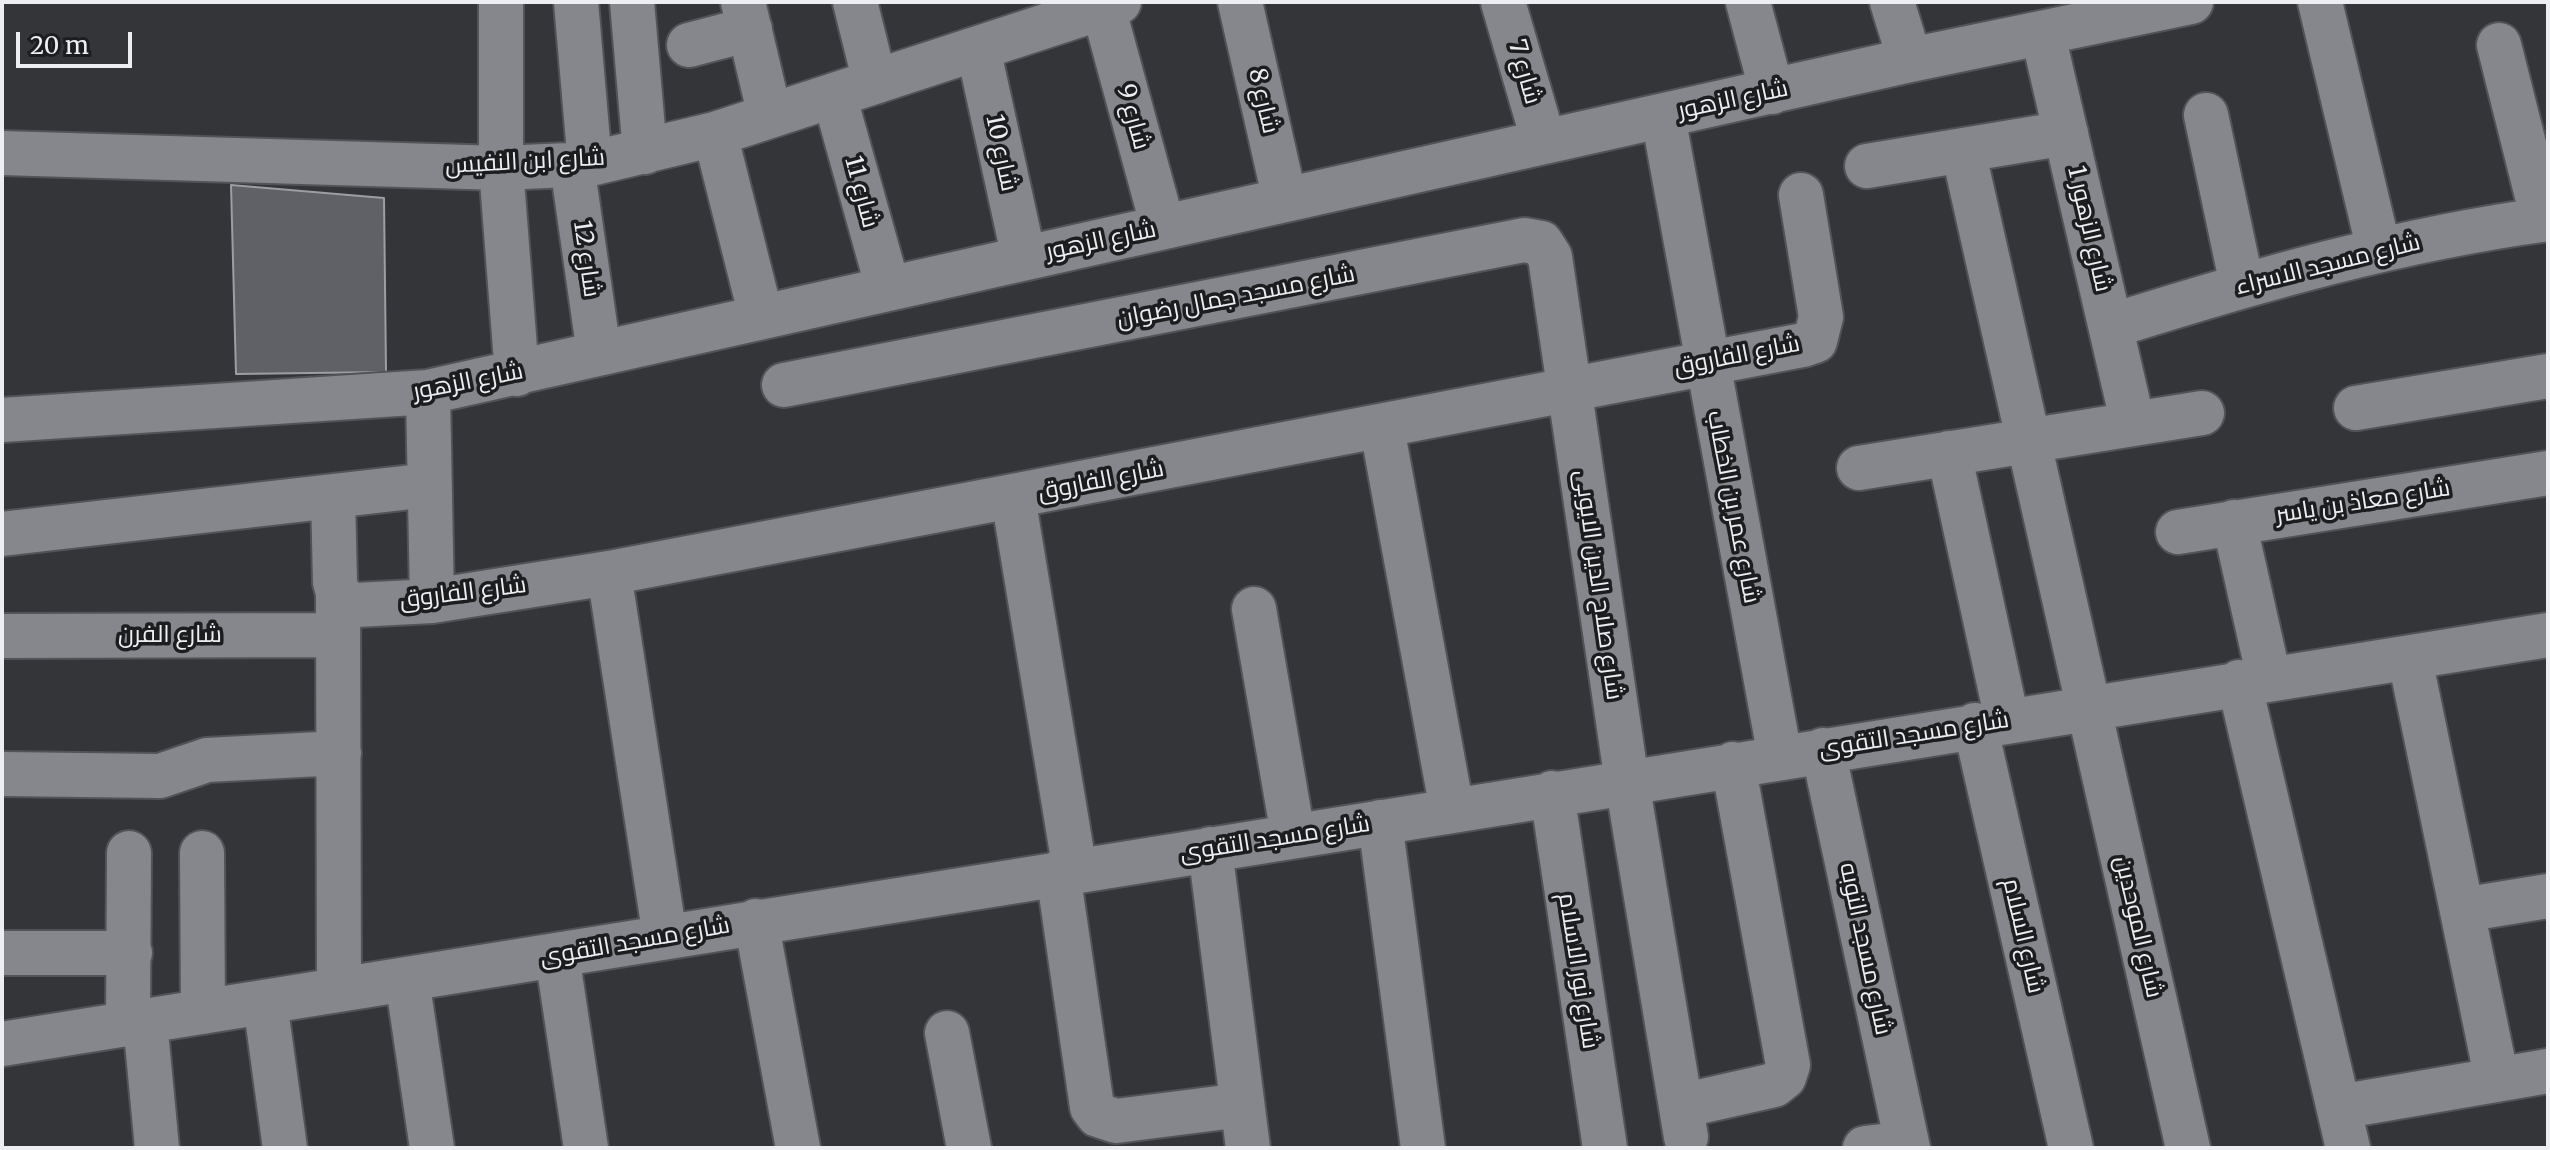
<!DOCTYPE html>
<meta charset="utf-8">
<style>
body{margin:0}
#map{position:relative;width:2550px;height:1150px;overflow:hidden;background:#343539;font-family:Merriweather,serif}
canvas{display:block}
.frame{position:absolute;inset:0;border:4px solid #edeef1;pointer-events:none}
.scale{position:absolute;left:16px;top:32px;width:116px;height:36px;box-sizing:border-box;border:4px solid #edeef1;border-top:0;padding-left:10px;font-size:24px;line-height:28px;white-space:nowrap;color:#edeef1;-webkit-text-stroke:6px #1c1d1f;paint-order:stroke}
</style>
<div id="map">
<canvas width="2550" height="1150"></canvas>
<div class="frame"></div>
<div class="scale">20 m</div>
</div>
<script>
const g = document.querySelector('canvas').getContext('2d');
g.lineJoin = 'round';
function paint(path, color) { g.fillStyle = color; g.fill(path, 'evenodd'); }
function stroke(path, color, width, dash) { g.strokeStyle = color; g.lineWidth = width; g.lineCap = dash ? 'butt' : 'round'; g.setLineDash(dash || []); g.stroke(path); }
function write(font, color, halo, rows, align = 'center') {
  g.font = font + ' Merriweather,Cairo,serif'; g.lineWidth = 7; g.setLineDash([]); g.textBaseline = 'middle'; g.strokeStyle = halo; g.fillStyle = color; for (const [text, x, y, turn = 0] of rows) {
    g.save(); g.translate(x, y); g.rotate((+turn || 0) * Math.PI / 180); g.textAlign = isNaN(turn) ? turn : align; if (halo) g.strokeText(text, 0, 0); g.fillText(text, 0, 0); g.restore();
  }
}
const building = new Path2D(`
 M231 185 384 198 386 372 236 374Z`);
paint(building, '#5f6166');
stroke(building, '#9c9ea3', 2);
const street = new Path2D(`
 M501 2V168L517 374
 M576 2 590 164
 M632 2 645 152
 M743 2 770 116
 M855 2 875 82
 M1240 2 1285 200
 M1503 2 1544 142
 M1748 2 1772 92
 M1892 2 1910 60
 M2320 2 2379 250
 M1103 7 1163 227
 M2043 35 2133 424
 M689 45 750 29
 M2499 45 2543 220
 M978 48 1024 258
 M834 95 888 288
 M2206 115 2242 285
 M1663 116 1780 757
 M715 134 761 316
 M1963 150 2188 1148
 M2 153 501 168 590 164 715 134 1119 2
 M572 165 599 353
 M1867 166 2066 133
 M2111 326C2254 281 2399 239 2548 219
 M784 385 1524 240 1541 243 1550 257 1627 782 1686 1137
 M428 392 432 601
 M2356 408 2548 376
 M2 420 428 392 1910 60 2191 2
 M1382 428 1452 810
 M1949 453 2007 720
 M1859 468 2202 413
 M333 496 335 582C338 596 342 601 356 605L432 601 609 573 1803 345 1815 341 1821 317 1801 195
 M1013 497 1075 871
 M2234 522 2269 678
 M2178 532 2548 473
 M2 534 429 485
 M609 573 665 937
 M338 594 339 990
 M1254 609 1293 835
 M2 636 338 635
 M2410 659 2497 1080
 M2239 682 2348 1148
 M1975 725 2071 1148
 M1823 750 1908 1148
 M2 774 160 776 207 760 339 753
 M1552 793 1605 1148
 M1380 822 1423 1148
 M1210 849 1248 1148
 M202 853 203 1012
 M1058 873 1092 1107 1098 1115 1116 1121 1242 1105
 M2462 910 2548 896
 M756 921 798 1148
 M2 953H130
 M557 955 586 1148
 M407 979 432 1148
 M265 1002 285 1148
 M145 1021 157 1148
 M128 1024 129 853
 M947 1033 969 1148
 M2 1044 2548 635
 M1681 1106 1774 1085 1784 1077 1788 1065 1733 764
 M2339 1107 2548 1071
 M1865 1148 1907 1143`);
stroke(street, '#525356', 48);
stroke(street, '#85878c', 44);
write('24px', '#edeef1', '#1c1d1f', [
 ["شارع 7",1524,72,74],
 ["شارع الزهور",1733,100,-12],
 ["شارع 8",1263,101,77],
 ["شارع 9",1133,117,75],
 ["شارع 10",1001,153,78],
 ["شارع ابن النفيس",525,162,-3],
 ["شارع 11",861,192,75],
 ["شارع الزهور 1",2089,229,77],
 ["شارع الزهور",1101,241,-12],
 ["شارع 12",586,259,82],
 ["شارع مسجد الاسراء",2328,265,-14],
 ["شارع مسجد جمال رضوان",1236,297,-11],
 ["شارع الفاروق",1737,356,-11],
 ["شارع الزهور",468,382,-11],
 ["شارع الفاروق",1101,481,-11],
 ["شارع معاذ بن ياسر",2363,502,-9],
 ["شارع عمر بن الخطاب",1733,507,79],
 ["شارع صلاح الدين الايوبى",1598,585,82],
 ["شارع الفاروق",463,593,-7],
 ["شارع الفرن",170,635],
 ["شارع مسجد التقوى",1914,735,-9],
 ["شارع مسجد التقوى",1275,839,-9],
 ["شارع الموحدين",2138,927,77],
 ["شارع السلام",2023,936,77],
 ["شارع مسجد التقوى",635,942,-10],
 ["شارع مسجد التوبه",1865,949,78],
 ["شارع نور الاسلام",1578,971,81]
]);
</script>
